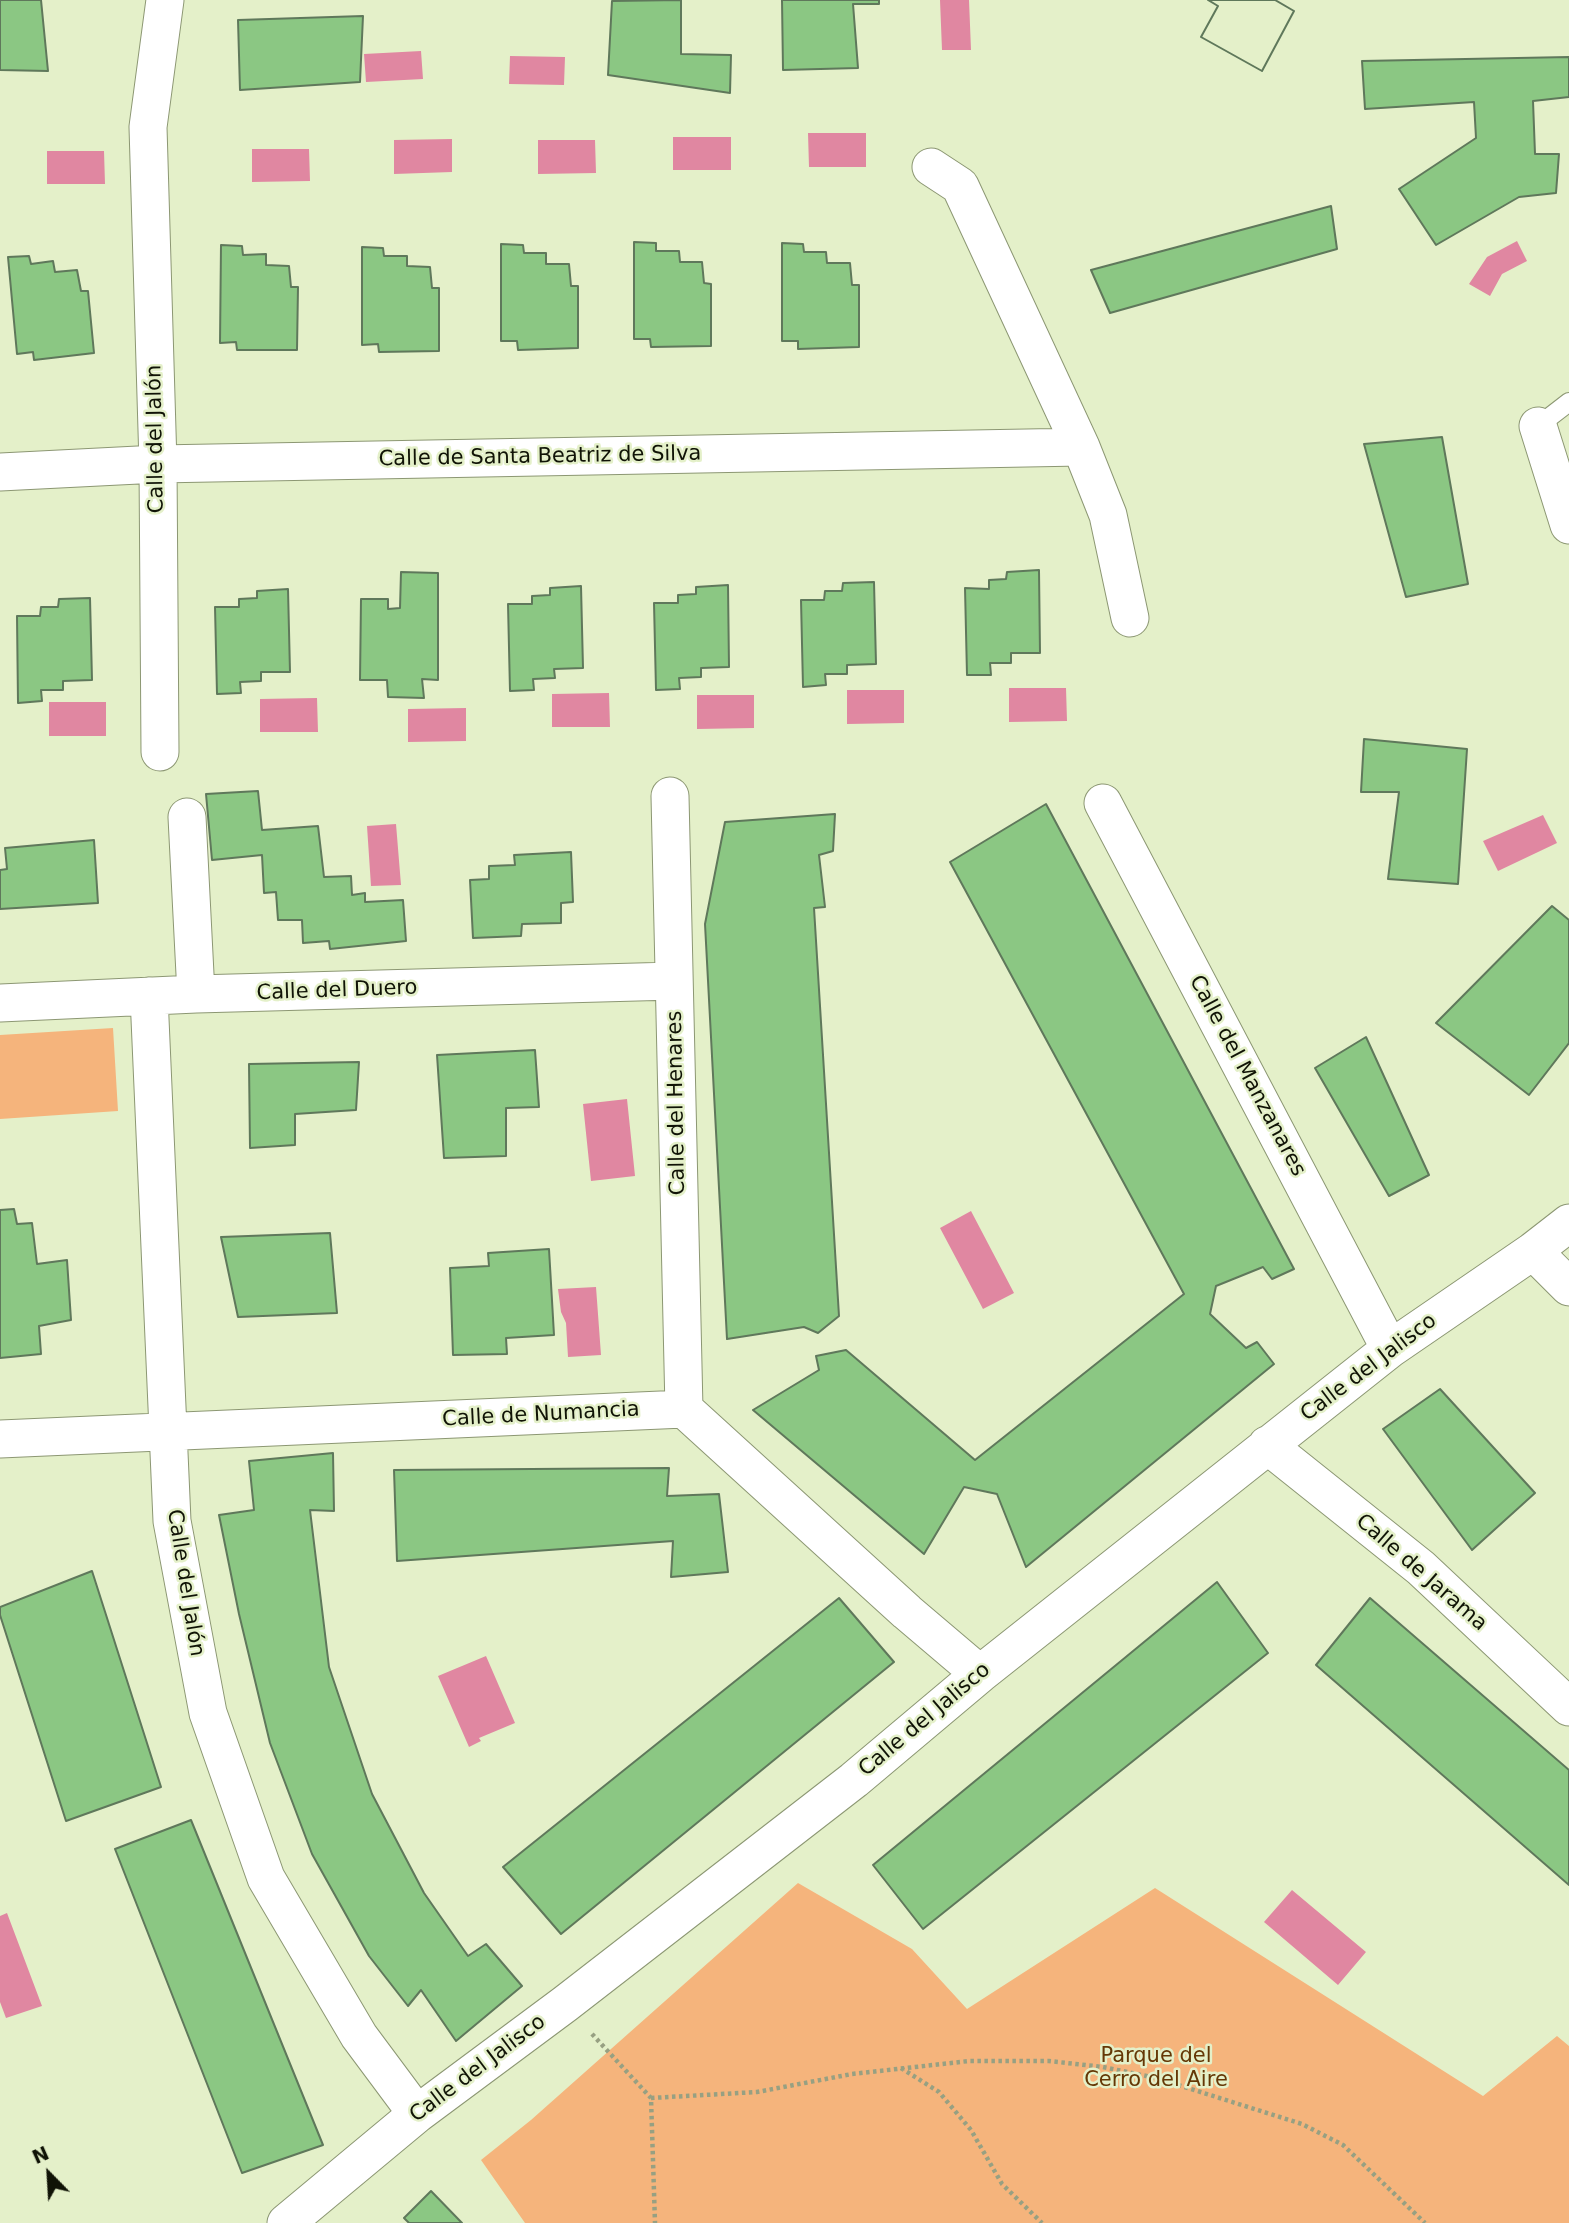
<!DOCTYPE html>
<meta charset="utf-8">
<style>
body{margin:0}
#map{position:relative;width:1569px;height:2223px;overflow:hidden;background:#e4f0c9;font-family:"DejaVu Sans",sans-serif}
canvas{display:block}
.north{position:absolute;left:14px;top:2139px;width:70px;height:70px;-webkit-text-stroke:5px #e4f0c9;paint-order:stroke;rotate:336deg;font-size:19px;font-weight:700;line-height:28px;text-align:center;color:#101306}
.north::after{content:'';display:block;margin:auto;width:24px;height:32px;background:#101306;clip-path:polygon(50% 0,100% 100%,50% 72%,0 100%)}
</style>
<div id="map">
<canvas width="1569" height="2223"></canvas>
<div class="north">N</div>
</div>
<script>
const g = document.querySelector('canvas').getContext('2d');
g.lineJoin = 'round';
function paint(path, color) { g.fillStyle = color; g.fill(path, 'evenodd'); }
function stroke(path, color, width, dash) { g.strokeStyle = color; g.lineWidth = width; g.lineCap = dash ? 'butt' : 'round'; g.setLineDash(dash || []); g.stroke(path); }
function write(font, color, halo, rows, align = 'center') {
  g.font = font + ' "DejaVu Sans",sans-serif'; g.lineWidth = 5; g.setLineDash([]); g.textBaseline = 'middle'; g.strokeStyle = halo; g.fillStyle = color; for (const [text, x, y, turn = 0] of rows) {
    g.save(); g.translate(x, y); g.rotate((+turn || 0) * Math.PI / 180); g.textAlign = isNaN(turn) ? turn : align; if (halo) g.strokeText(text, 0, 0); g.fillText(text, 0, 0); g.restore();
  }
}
paint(new Path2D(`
 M113 1028 118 1111 0 1119V1035Z
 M798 1883 912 1949 967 2009 1155 1888 1483 2096 1557 2036 1569 2046V2223H525L481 2160 531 2120Z`), '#f5b47c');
paint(new Path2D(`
 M940 0H969L971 50H942Z
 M421 51 423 79 366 82 364 54Z
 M510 56 565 57 564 85 509 84Z
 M808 133H866V167H809Z
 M673 137H731V170H673Z
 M452 139V172L394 174V140Z
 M538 140H595L596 173 538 174Z
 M252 149H309L310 181 252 182Z
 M47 151H104L105 184H47Z
 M1517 241 1527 261 1502 274 1490 296 1469 284 1487 257Z
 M1009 688H1066L1067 721 1009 722Z
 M847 690H904V723L847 724Z
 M609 693 610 727H552V694Z
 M697 695H754V728L697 729Z
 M317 698 318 732H260V699Z
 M49 702H106V736H49Z
 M466 708V741L408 742V709Z
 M1543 815 1557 843 1498 871 1483 841Z
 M396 824 401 885 371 886 367 826Z
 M627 1099 635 1176 591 1181 583 1104Z
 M971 1211 1014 1293 983 1309 940 1228Z
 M596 1287 601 1355 568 1357 566 1323 561 1312 558 1289Z
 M486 1656 515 1723 479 1738 481 1741 469 1747 438 1676Z
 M1292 1890 1366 1952 1338 1985 1264 1922Z
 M7 1913 42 2006 6 2018 0 2002V1916Z`), '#e087a1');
const building = new Path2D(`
 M0 0H41L48 71 0 70Z
 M681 0V54L731 55 730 93 608 75 612 1Z
 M782 0H879V4H853L858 68 783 70Z
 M1208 0H1275L1294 11 1262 71 1201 37 1218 6Z
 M1208 0H1275L1294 11 1262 71 1201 37 1218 6Z
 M363 16 360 82 240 90 238 20Z
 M1569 57V97L1533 101 1535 154H1559L1556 193 1519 197 1436 245 1399 189 1476 138 1474 102 1365 109 1362 61Z
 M1331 206 1337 249 1110 313 1091 270Z
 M634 242 656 243V251H679L680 262H702L704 283 711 284V346L651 347 650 339H634Z
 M782 243 803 244 804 252H826L827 263H850L852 285H859V347L798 349V341H782Z
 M501 244 523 245 524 253H546V264H569L571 286H578V348L518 350 517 341H501Z
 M221 245 242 246 243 255 266 254V265L289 266 291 287H298L297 350H237L236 342 220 343Z
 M362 247 383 248 384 256H407V266L430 267 432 288H439V351L379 352 378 344 362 345Z
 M29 256 31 264 53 261 55 272 77 270 81 291H88L94 353 34 360 33 352 17 354 8 257Z
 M1442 437 1468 584 1406 597 1364 444Z
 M1039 570 1040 653H1011V663H990L991 675H967L965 588 989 589V580L1006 579 1007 572Z
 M401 572 438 573V680L422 679 424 698 388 697 387 680H360L361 599H388V609L400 608Z
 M874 582 876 664 847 665V674H825L826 685 803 687 801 600H824L825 591H842L843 583Z
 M728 585 729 667 701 668V677L679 678 680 689 656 690 654 603H678V595L696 594V587Z
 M581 586 583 668 554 669 555 678 533 679 534 690 510 691 508 604H532V596L550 595V588Z
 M288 589 290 672H261V681L240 682 241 693 217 694 215 607H239V599L257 598V591Z
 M90 598 92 680 63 681V690H41L42 701 18 703 17 616H40L41 607H58L59 599Z
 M1364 739 1467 749 1458 884 1388 879 1399 792H1361Z
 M258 791 262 830 318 826 324 877 351 876 352 895 365 893V902L403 900 406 941 330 949 329 941 303 943 302 920H278L276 892 264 893 262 855 212 860 206 794Z
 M1046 804 1294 1269 1272 1279 1263 1267 1216 1286 1210 1314 1246 1348 1257 1342 1274 1364 1026 1567 997 1494 964 1487 924 1554 753 1410 819 1370 816 1356 846 1350 975 1460 1184 1294 950 862Z
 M835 814 833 851 819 855 825 907 814 908 839 1316 818 1333 804 1327 727 1339 705 924 725 822Z
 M94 840 98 903 0 909V870L7 869 5 848Z
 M571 852 573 902 561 903V923L522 924 521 936 473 938 470 880 489 879V866L515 865 514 855Z
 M1552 906 1569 920V1043L1529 1095 1436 1023Z
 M1366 1037 1429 1175 1389 1196 1315 1068Z
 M535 1050 539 1107 506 1108V1156L444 1158 437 1055Z
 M359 1062 356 1110 295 1114V1145L250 1148 249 1064Z
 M14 1209 17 1224 32 1223 37 1264 67 1260 71 1320 39 1326 41 1354 0 1358V1210Z
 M330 1233 337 1313 238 1317 221 1237Z
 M549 1249 554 1335 506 1338 507 1354 453 1355 450 1268 489 1266 488 1253Z
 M1440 1389 1535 1493 1472 1550 1383 1429Z
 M333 1453 334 1511 310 1510 329 1667 372 1794 424 1893 468 1956 486 1944 522 1986 456 2041 421 1990 408 2006 369 1956 312 1854 270 1743 239 1614 219 1515 254 1510 249 1461Z
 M669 1468 667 1496 719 1494 728 1572 671 1577 673 1541 397 1561 394 1470Z
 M92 1571 161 1787 66 1821 0 1615V1607Z
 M1217 1582 1268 1653 923 1929 873 1865Z
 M839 1598 894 1662 561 1934 503 1867Z
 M1370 1598 1569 1770V1885L1316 1665Z
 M191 1820 323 2145 242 2173 115 1849Z
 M431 2191 462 2223H409L404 2218Z`);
paint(building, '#8bc783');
stroke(building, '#5f785b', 2);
const service = new Path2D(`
 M1538 426 1569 402`);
const minor = new Path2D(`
 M931 167 960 186 1081 447 1108 515 1130 618
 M1538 426 1569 525
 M0 472 158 464 1081 447
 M160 752 158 464 148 127 165 0
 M670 796 684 1409
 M1103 803 1390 1349
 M187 817 196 994
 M149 996 172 1521 208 1713 266 1878 359 2036 417 2114
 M0 1003 196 994 674 981
 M1533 1251 1569 1287
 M0 1439 684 1409 907 1612 980 1674
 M1267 1445 1421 1568 1569 1707
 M286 2223 417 2114 565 2004 854 1780 980 1674 1390 1349 1533 1251 1569 1223`);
stroke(service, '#8c9773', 20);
stroke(minor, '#8c9773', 39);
stroke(new Path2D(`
 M592 2034 651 2098 655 2223
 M901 2068 939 2092 971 2130 1002 2184 1042 2223
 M651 2098 757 2092 852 2074 969 2061H1049L1103 2067 1156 2078 1302 2124 1343 2145 1425 2223`), '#97a082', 4.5, [3.5, 3.5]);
stroke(service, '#fff', 18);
stroke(minor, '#fff', 37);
write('21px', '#101306', '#e4f0c9', [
 ["Calle del Jalón",156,439,-91],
 ["Calle de Santa Beatriz de Silva",540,457,-1],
 ["Calle del Duero",337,991,-2],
 ["Calle del Manzanares",1247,1076,62],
 ["Calle del Henares",677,1103,-91],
 ["Calle del Jalisco",1369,1368,-37],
 ["Calle de Numancia",541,1415,-3],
 ["Calle de Jarama",1421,1573,41],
 ["Calle del Jalón",185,1583,81],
 ["Calle del Jalisco",925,1720,-40],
 ["Calle del Jalisco",478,2069,-37]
]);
write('21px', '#643705', '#e4f0c9', [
 ["Parque del",1156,2057],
 ["Cerro del Aire",1156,2081]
]);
</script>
